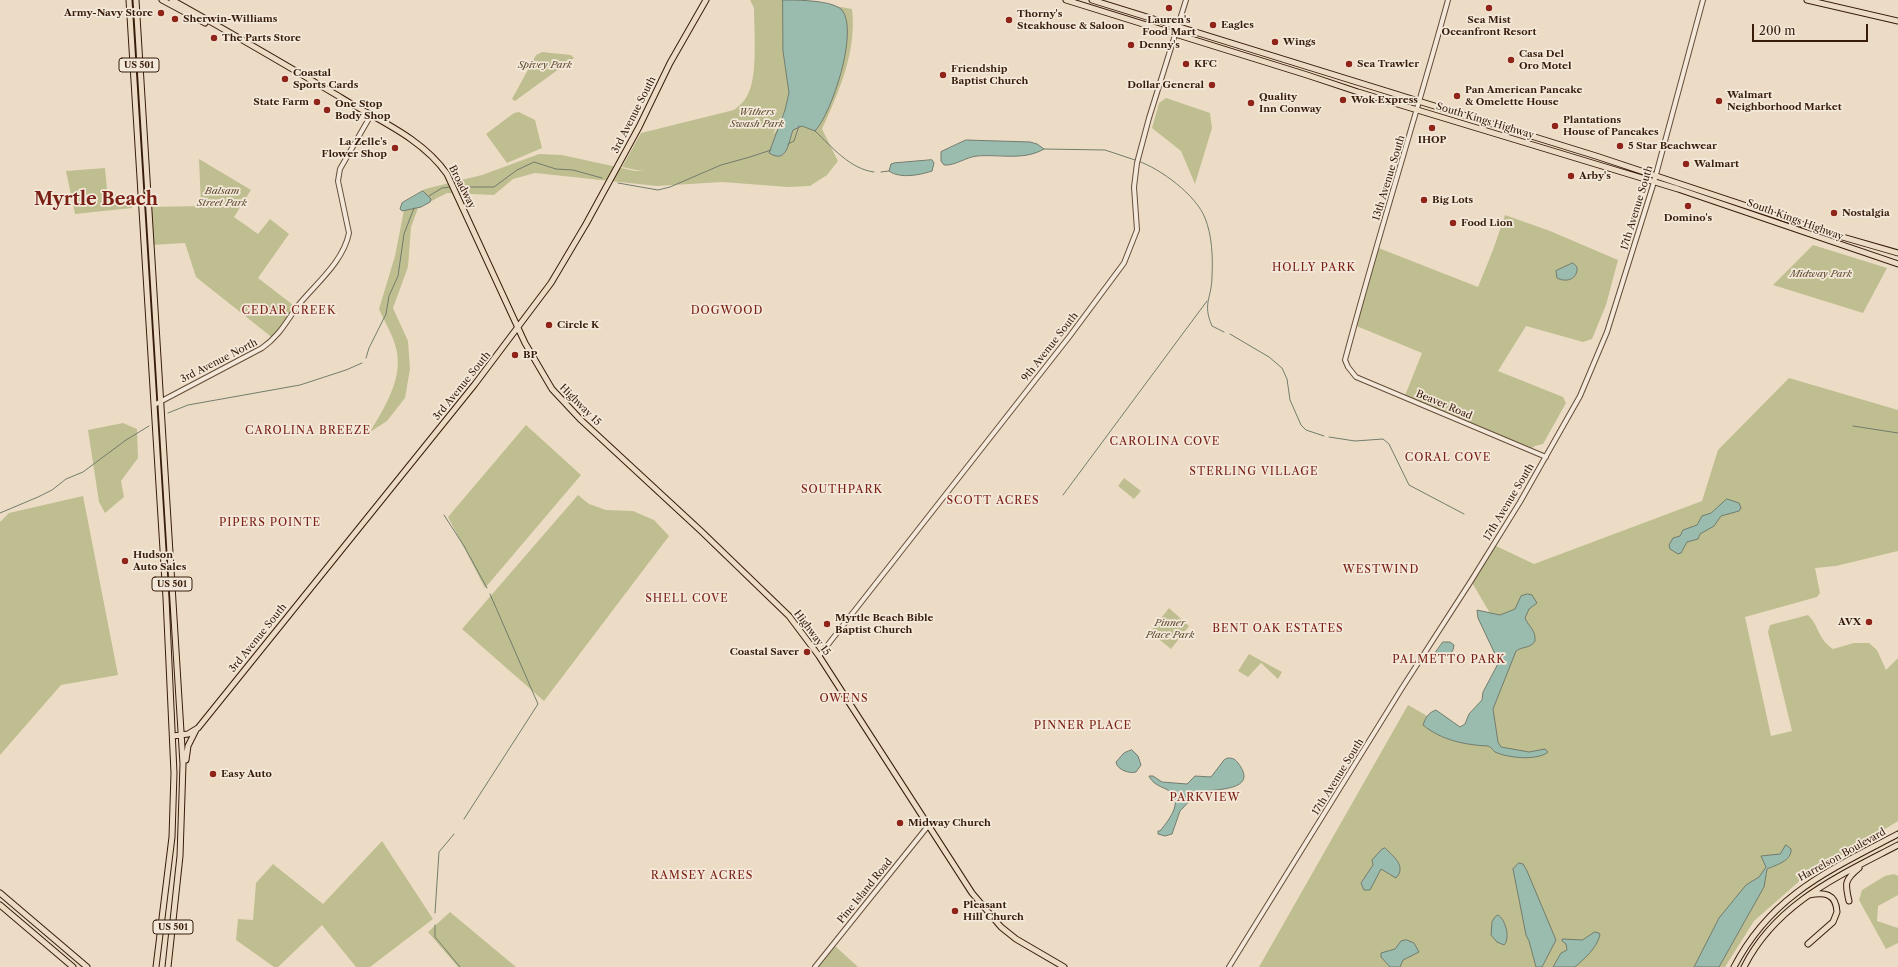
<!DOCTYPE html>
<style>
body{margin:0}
#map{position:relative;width:1898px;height:967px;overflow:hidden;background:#eddcc5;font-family:"Libre Caslon Text",serif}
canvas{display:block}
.scale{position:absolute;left:1752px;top:24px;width:116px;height:18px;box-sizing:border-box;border:2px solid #371c0a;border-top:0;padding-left:5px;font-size:12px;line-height:14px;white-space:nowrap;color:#371c0a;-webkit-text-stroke:3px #f3e8d9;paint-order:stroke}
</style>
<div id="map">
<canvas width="1898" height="967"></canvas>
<div class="scale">200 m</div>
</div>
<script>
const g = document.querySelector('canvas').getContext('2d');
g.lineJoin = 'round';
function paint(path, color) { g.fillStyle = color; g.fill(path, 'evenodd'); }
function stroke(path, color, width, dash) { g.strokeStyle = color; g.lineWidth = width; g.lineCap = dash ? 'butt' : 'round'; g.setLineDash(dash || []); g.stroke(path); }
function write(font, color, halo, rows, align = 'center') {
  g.font = font + ' "Libre Caslon Text",serif'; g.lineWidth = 3.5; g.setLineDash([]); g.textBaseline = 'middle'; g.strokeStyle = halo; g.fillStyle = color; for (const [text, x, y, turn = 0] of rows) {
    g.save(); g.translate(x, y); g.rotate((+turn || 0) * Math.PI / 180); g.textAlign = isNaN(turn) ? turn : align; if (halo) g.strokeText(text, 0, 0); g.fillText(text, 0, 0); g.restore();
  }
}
paint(new Path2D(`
 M750 0H783V51L789 93 785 110 773 134 784 123 789 103 801 0 852 9C857 51 839 92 822 129L838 161 827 175 810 186 788 187 722 182 657 186 535 173 513 179 494 195 447 193 418 208 411 227 408 267 393 308 408 341 410 369 405 398 387 421 370 432C384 408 404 378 396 348 393 335 384 321 379 309L395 256 405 205 425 189 482 175 539 154 562 155 635 171 644 170H636L622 167 641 133 734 110C739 106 745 101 748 94 758 76 754 30 754 8Z
 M542 52 571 55 574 58 515 101 512 99 536 55Z
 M1166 98 1210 113 1212 128 1195 184 1181 151 1152 128 1159 103Z
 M519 112 535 120 542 148 507 163 486 134 514 113Z
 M199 159 251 190 234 217 258 234 270 219 289 234 258 278 297 308 274 339 196 277 185 243 151 245 148 207 201 206Z
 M105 168 107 190 119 196 131 195 132 208 75 214 66 171Z
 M1505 215 1550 231 1618 260 1606 305 1592 339 1583 342 1526 326 1498 371 1563 397 1566 403 1543 444 1535 446 1529 450 1404 398 1422 353 1354 325 1376 247 1478 287 1493 250Z
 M1813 245 1887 268 1863 313 1773 285Z
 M1789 378 1898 410V551L1836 566 1815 568 1820 593 1817 597 1745 617 1771 736 1792 731 1768 632 1770 625 1808 615C1819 625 1817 638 1833 649L1854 643H1869L1877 650 1886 670 1898 658V821L1843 855H1840L1812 870 1754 921 1725 967H1259L1408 705 1466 738 1513 652 1471 581 1494 545 1534 564 1702 501 1718 450Z
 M123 423 137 429 138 458 121 481 124 497 105 513 99 502 88 430Z
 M526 425 581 475 485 588 448 517Z
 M1124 478 1141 491 1134 499 1118 486Z
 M578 495 589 504 606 510 633 511 654 520 669 536 544 701 462 629Z
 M83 496 118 675 61 685 0 755V522L9 513Z
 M1169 608 1189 626 1171 649 1150 632Z
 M1249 654 1282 672 1278 679 1261 663 1248 677 1238 671Z
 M382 841 433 919 370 967H356L322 925 278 967H274L236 940 238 919 253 920 256 883 273 864 323 904Z
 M1894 874 1898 876V895L1878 906 1877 921 1898 928V943L1886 949 1859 900 1862 890 1885 876Z
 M450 912 516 967H458L428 932Z
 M833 944 858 967H815Z`), '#bfbe90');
const water = new Path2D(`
 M783 0C797 0 832 0 842 10 859 31 832 113 815 131L802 126 793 130C788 144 787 164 769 153L785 110 789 93 783 51Z
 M966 140 1030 142 1037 144 1044 149C1023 161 1000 154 977 156 966 157 955 166 944 165L941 161V152Z
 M932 160 934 163 932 171C920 175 900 179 889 171L891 164 894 163Z
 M423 191 431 199 430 202 421 207 402 211 400 209 402 203Z
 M1573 263 1577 267C1578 279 1567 283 1557 278L1556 271Z
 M1727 499 1739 503 1741 508 1739 511 1721 516 1714 526 1700 534 1698 539 1687 542 1681 553 1678 554 1670 549 1669 545 1673 538 1680 536 1683 530 1697 525 1702 516 1711 513Z
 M1528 594 1532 595 1537 603 1529 609 1525 618C1529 627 1536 630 1535 641 1530 649 1523 646 1516 651L1493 709 1498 742 1501 747 1529 752 1545 749 1548 752C1537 761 1508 758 1495 752 1493 750 1491 747 1488 746 1465 745 1441 740 1423 725 1426 717 1428 713 1436 710L1460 727 1465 724 1469 714 1482 700 1483 692 1500 660 1494 652 1478 618 1477 610 1500 615 1515 609 1521 596Z
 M1443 642H1450L1454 645 1453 650 1447 658 1436 652Z
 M1132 750 1138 756 1141 765 1136 772C1130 774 1117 770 1116 762L1124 753Z
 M1228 758C1233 758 1235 759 1238 763 1261 793 1211 788 1197 793L1180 811 1172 834 1165 836 1158 834V831H1160C1169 820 1186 799 1166 789 1159 786 1152 783 1149 776H1153L1162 782 1187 784 1195 776 1211 777 1224 760Z
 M1786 845 1791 849C1792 861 1776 865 1767 869L1764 887 1719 967H1694L1719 918 1746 885 1759 877 1766 867 1761 856 1780 854Z
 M1385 848C1393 856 1407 866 1396 878L1381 869 1370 890H1364L1361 883 1373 865 1372 860 1381 850Z
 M1519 863 1523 864 1527 871 1556 940 1542 967H1536L1529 941 1526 935 1513 869Z
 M1496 916 1498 915C1505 919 1511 938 1504 945L1497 942 1491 935 1492 922Z
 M1595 932 1599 933 1600 935C1596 949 1586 957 1575 967H1553L1561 953 1567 950 1566 944 1562 941V939L1582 940Z
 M1407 940 1414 943 1419 952 1403 960 1400 967H1390L1381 957V953L1395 949 1401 941Z`);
paint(water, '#9abcaf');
stroke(water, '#727c6d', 1);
stroke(new Path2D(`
 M815 131C832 147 850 169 874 172
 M788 144 794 141 799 126
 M1044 149 1105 150 1135 160
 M1138 161C1161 169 1196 195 1205 218 1212 235 1213 257 1212 276 1212 298 1202 303 1212 326L1224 332
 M881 172 889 171
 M618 183 658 190 670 187 721 165 750 157 771 150
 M454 187H494L517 170 534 162 556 169 573 170 602 178
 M429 196 442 188 451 187
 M1230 334 1269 357 1282 368 1287 379 1290 400 1301 425 1306 430 1324 436
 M366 358 369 348 386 314 389 296 398 276 404 234 414 208
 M168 413 188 405 300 385 346 370 362 363
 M1853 426 1898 433
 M1329 437 1355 441 1383 439 1389 444 1409 485 1464 514
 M1063 495 1207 301
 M0 513 38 497 52 490 66 479 83 472 126 440 149 426
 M444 515 464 546 487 588
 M464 819 538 704 490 594
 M435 913 439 852 454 834
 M435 925V937L460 967`), '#727c6d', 1);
const minor = new Path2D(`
 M1448 0C1415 120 1377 239 1345 360L1348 367 1356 377 1546 457
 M154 405 262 348C278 337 285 324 296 308 314 285 343 263 349 233L338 181 340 169 371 115
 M819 656 1069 337 1124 263 1137 230 1134 187 1137 163 1149 118 1186 0
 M815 967 928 826
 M1229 967 1402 688 1471 581 1520 502 1580 396 1607 332 1654 182 1703 0`);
const major = new Path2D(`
 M129 0 166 598 174 773 172 837 156 967
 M136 0 183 764 180 856 168 967
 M162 0 205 23
 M172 0C228 31 284 64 340 97 377 120 421 137 447 174L525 343 552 389 581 420 701 531 789 616 819 656 972 893 1001 927 1016 939 1064 967
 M1066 0 1307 75 1358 92 1678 189 1898 264
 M1092 0 1596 156 1825 232 1898 253
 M1807 0 1898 21
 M173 736 188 734 198 728 475 384 551 283 586 224 639 127 670 63 706 0
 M186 760 188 746 196 730
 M0 893 87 967
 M1849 901C1845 884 1844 880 1859 868
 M0 905 73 967
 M1808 944 1833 922 1837 912C1836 893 1824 892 1809 895
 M1734 967C1771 895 1830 870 1898 834
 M1744 967C1776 903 1839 876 1898 845`);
stroke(minor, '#644c39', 6);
stroke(major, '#371c0a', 7);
stroke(minor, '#f3e8d9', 4);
stroke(major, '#eddcc5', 5);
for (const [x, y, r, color] of [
 [1169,8,4,"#8f2418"],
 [1489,8,4,"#8f2418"],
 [161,13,4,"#8f2418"],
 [175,19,4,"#8f2418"],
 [1009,20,4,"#8f2418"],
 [1213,25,4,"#8f2418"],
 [214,38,4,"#8f2418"],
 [1275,42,4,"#8f2418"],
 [1131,45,4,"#8f2418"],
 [1511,60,4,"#8f2418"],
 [1186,64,4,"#8f2418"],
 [1349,64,4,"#8f2418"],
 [943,75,4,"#8f2418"],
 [285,79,4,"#8f2418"],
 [1212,85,4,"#8f2418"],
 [1457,96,4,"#8f2418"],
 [1343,100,4,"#8f2418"],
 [1719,101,4,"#8f2418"],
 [317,102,4,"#8f2418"],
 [1251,103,4,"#8f2418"],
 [327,110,4,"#8f2418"],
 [1555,126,4,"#8f2418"],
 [1432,128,4,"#8f2418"],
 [1620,146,4,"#8f2418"],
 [395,148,4,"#8f2418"],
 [1686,164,4,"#8f2418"],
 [1571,176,4,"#8f2418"],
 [1424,200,4,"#8f2418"],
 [1688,206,4,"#8f2418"],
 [1834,213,4,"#8f2418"],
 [1453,223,4,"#8f2418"],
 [549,325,4,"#8f2418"],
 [515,355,4,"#8f2418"],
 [125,561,4,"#8f2418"],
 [1869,622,4,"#8f2418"],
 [827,624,4,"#8f2418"],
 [807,652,4,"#8f2418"],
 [213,774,4,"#8f2418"],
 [900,823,4,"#8f2418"],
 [955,911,4,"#8f2418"]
]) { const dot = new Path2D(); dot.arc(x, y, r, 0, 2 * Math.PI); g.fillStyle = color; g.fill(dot); stroke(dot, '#f3e8d9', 1.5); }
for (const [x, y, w] of [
 [139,65,40],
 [172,584,40],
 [173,927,40]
]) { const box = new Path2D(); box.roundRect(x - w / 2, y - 7, w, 14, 3); g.fillStyle = '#f3e8d9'; g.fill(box); stroke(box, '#371c0a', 1); }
write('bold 9px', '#371c0a', null, [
 ["US 501",139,65],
 ["US 501",172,584],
 ["US 501",173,927]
]);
write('bold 10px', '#371c0a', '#f3e8d9', [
 ["Army-Navy Store",153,13,"right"],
 ["Thorny's",1017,14],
 ["Steakhouse & Saloon",1017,26],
 ["Sherwin-Williams",183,19],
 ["Lauren's",1169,20,"center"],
 ["Food Mart",1169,32,"center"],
 ["Sea Mist",1489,20,"center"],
 ["Oceanfront Resort",1489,32,"center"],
 ["Eagles",1221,25],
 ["The Parts Store",222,38],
 ["Wings",1283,42],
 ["Denny's",1139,45],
 ["Casa Del",1519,54],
 ["Oro Motel",1519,66],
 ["KFC",1194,64],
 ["Sea Trawler",1357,64],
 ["Friendship",951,69],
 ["Baptist Church",951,81],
 ["Coastal",293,73],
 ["Sports Cards",293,85],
 ["Dollar General",1204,85,"right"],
 ["Pan American Pancake",1465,90],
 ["& Omelette House",1465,102],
 ["Walmart",1727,95],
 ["Neighborhood Market",1727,107],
 ["Quality",1259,97],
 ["Inn Conway",1259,109],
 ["Wok Express",1351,100],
 ["State Farm",309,102,"right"],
 ["One Stop",335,104],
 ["Body Shop",335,116],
 ["Plantations",1563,120],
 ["House of Pancakes",1563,132],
 ["IHOP",1432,140,"center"],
 ["La Zelle's",387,142,"right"],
 ["Flower Shop",387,154,"right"],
 ["5 Star Beachwear",1628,146],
 ["Walmart",1694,164],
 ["Arby's",1579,176],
 ["Big Lots",1432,200],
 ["Nostalgia",1842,213],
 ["Domino's",1688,218,"center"],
 ["Food Lion",1461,223],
 ["Circle K",557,325],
 ["BP",523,355],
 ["Hudson",133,555],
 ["Auto Sales",133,567],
 ["Myrtle Beach Bible",835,618],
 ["Baptist Church",835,630],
 ["AVX",1861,622,"right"],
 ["Coastal Saver",799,652,"right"],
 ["Easy Auto",221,774],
 ["Midway Church",908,823],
 ["Pleasant",963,905],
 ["Hill Church",963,917]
], 'left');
write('italic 10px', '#604d32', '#f3e8d9', [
 ["Spivey Park",545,65],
 ["Withers",757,112],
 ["Swash Park",757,124],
 ["Balsam",222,191],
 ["Street Park",222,203],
 ["Midway Park",1821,274],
 ["Pinner",1170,623],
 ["Place Park",1170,635]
]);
write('10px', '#371c0a', '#f3e8d9', [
 ["3rd Avenue South",634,115,-63],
 ["South Kings Highway",1485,121,17],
 ["13th Avenue South",1389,178,-73],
 ["Broadway",462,187,63],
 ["17th Avenue South",1637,208,-73],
 ["South Kings Highway",1795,220,20],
 ["9th Avenue South",1050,347,-52],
 ["3rd Avenue North",219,361,-27],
 ["3rd Avenue South",462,386,-51],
 ["Highway 15",580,405,45],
 ["Beaver Road",1444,405,23],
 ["17th Avenue South",1509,502,-59],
 ["Highway 15",812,633,53],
 ["3rd Avenue South",258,638,-51],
 ["17th Avenue South",1338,777,-58],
 ["Harrelson Boulevard",1842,855,-29],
 ["Pine Island Road",865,891,-51]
]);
g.letterSpacing = '1px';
write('11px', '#7a1f14', '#f3e8d9', [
 ["HOLLY PARK",1314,268],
 ["CEDAR CREEK",289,311],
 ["DOGWOOD",727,311],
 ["CAROLINA BREEZE",308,431],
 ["CAROLINA COVE",1165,442],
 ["CORAL COVE",1448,458],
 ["STERLING VILLAGE",1254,472],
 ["SOUTHPARK",842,490],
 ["SCOTT ACRES",993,501],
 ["PIPERS POINTE",270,523],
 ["WESTWIND",1381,570],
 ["SHELL COVE",687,599],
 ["BENT OAK ESTATES",1278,629],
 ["PALMETTO PARK",1449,660],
 ["OWENS",844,699],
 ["PINNER PLACE",1083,726],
 ["PARKVIEW",1205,798],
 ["RAMSEY ACRES",702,876]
]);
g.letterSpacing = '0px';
write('bold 18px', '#7a1f14', '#f3e8d9', [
 ["Myrtle Beach",96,200]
]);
</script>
